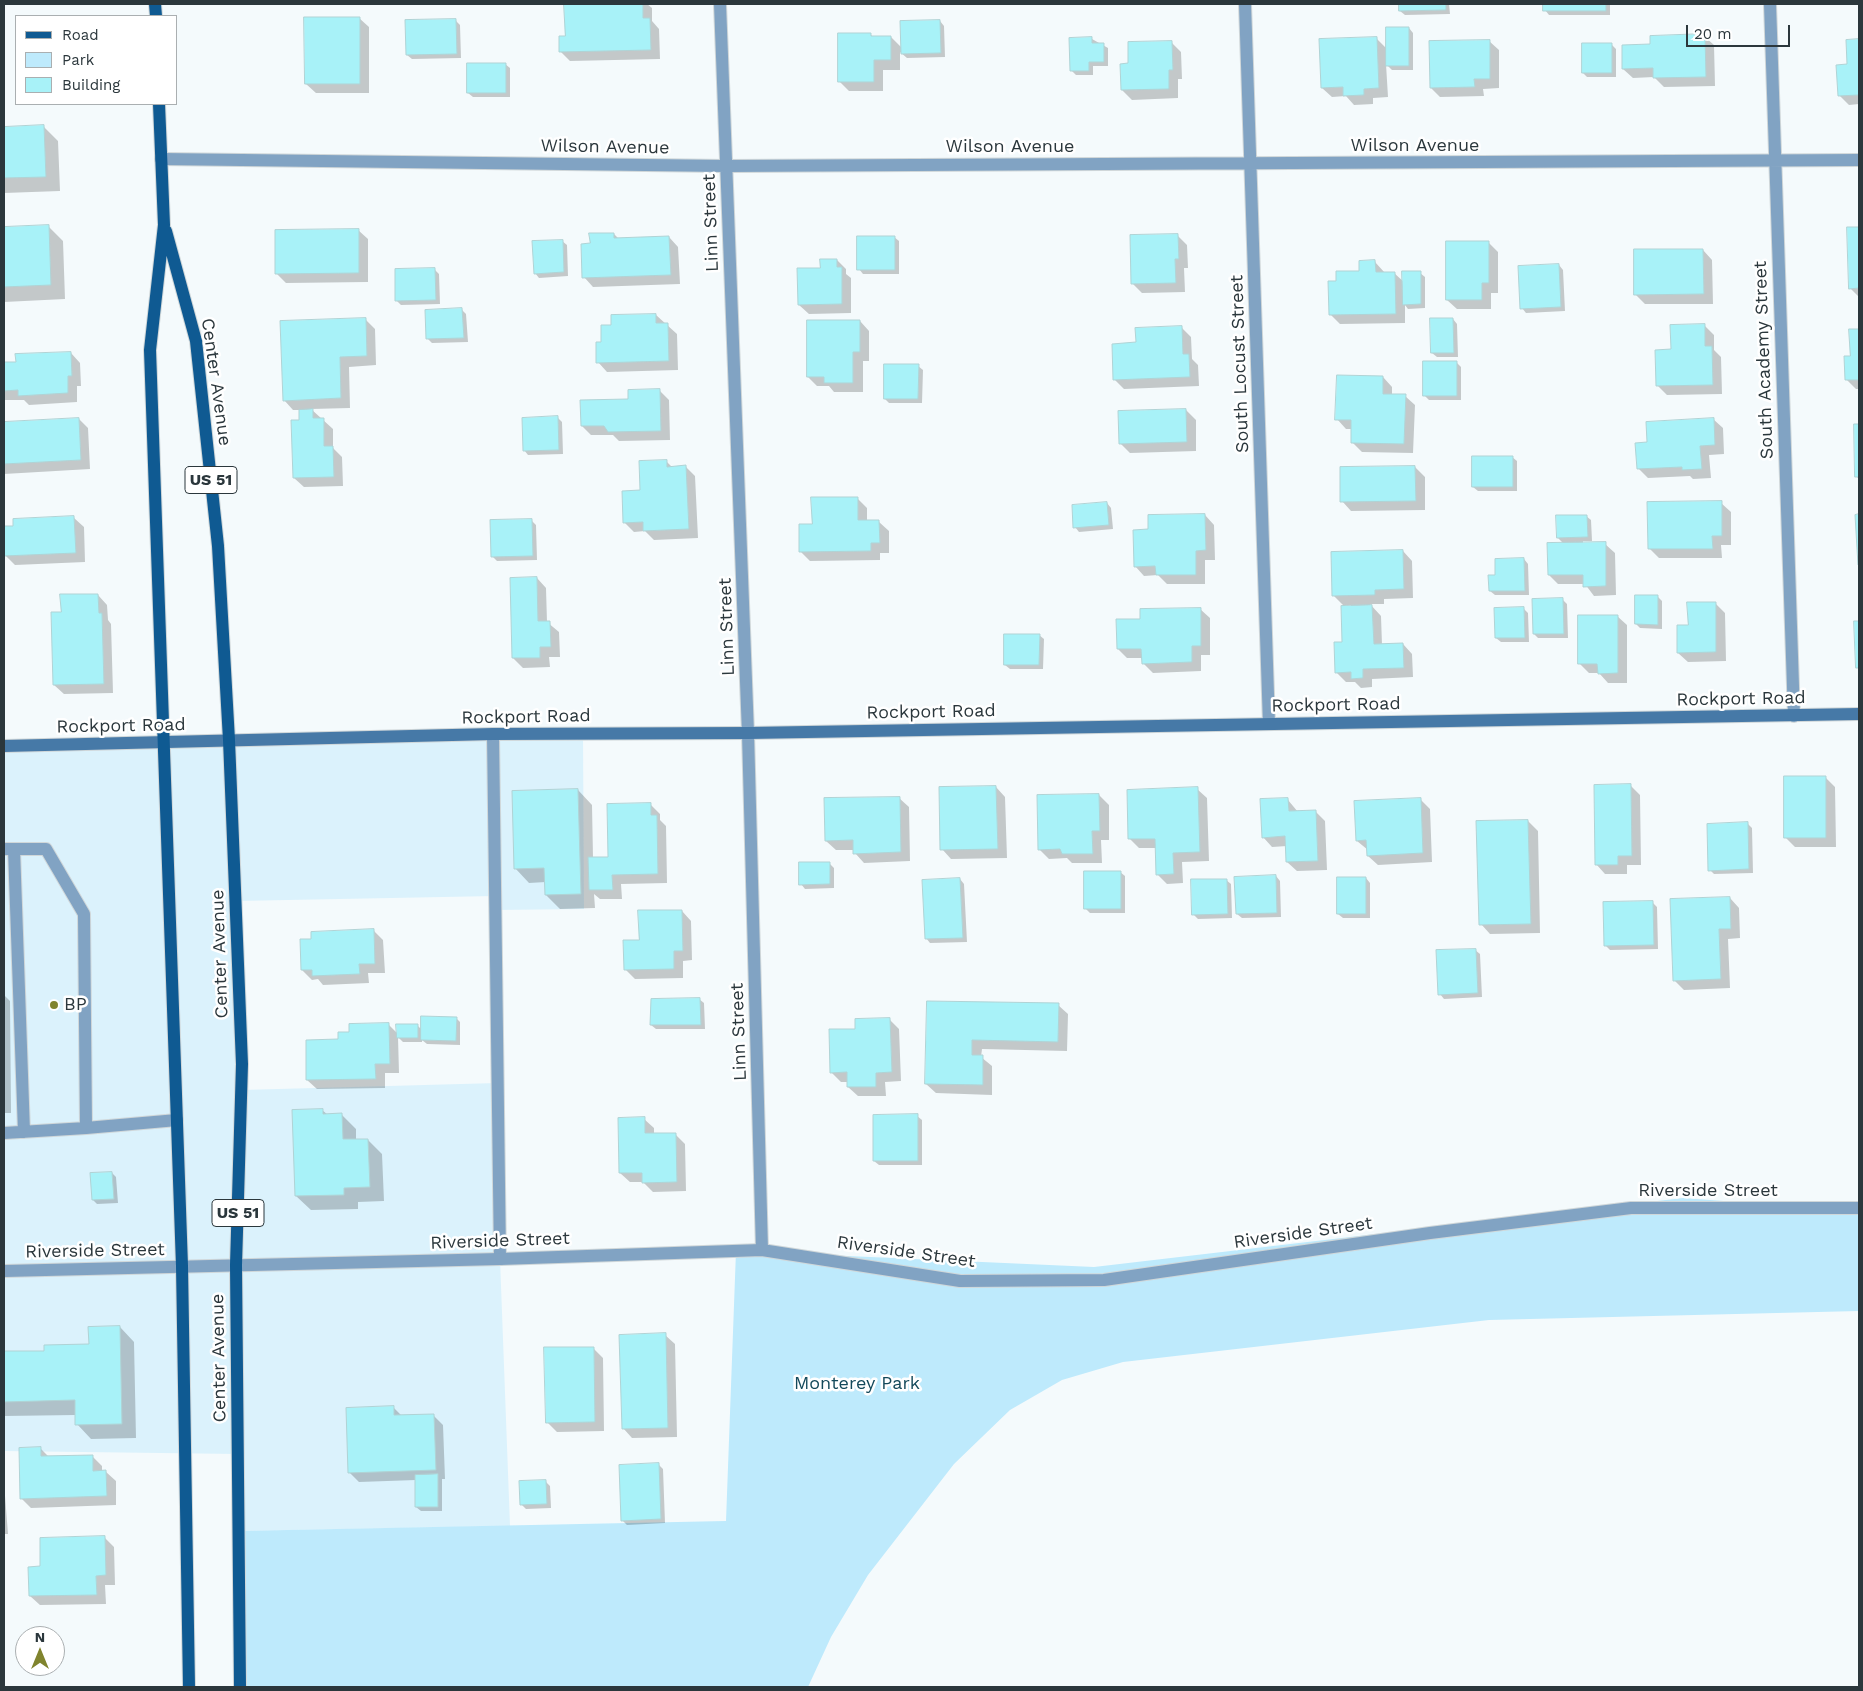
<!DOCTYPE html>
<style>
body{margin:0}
#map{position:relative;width:1863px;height:1691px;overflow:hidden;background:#f4fafc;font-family:"Work Sans",sans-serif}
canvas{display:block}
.frame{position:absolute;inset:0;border:5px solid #2b373c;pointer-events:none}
.legend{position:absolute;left:15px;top:15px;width:162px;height:90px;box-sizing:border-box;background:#fff;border:1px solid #aaafb1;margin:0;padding:6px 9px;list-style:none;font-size:15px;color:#2b373c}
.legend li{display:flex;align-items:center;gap:10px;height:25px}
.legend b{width:25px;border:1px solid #aaafb1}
.north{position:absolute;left:15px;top:1626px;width:50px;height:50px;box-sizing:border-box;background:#fff;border:1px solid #aaafb1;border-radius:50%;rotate:0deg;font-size:14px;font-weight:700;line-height:20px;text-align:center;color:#2b373c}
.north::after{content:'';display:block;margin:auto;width:18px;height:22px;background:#80842e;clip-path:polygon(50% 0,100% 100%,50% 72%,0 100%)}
.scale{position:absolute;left:1686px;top:25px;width:104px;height:22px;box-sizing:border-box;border:2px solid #2b373c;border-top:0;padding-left:6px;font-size:15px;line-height:18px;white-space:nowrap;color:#2b373c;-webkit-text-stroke:4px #fff;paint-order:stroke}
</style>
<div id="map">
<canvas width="1863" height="1691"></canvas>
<div class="frame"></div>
<ul class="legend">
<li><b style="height:6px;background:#0f5a92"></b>Road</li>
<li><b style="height:14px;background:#beeafc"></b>Park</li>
<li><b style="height:14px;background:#a8f2f8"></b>Building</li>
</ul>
<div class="north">N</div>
<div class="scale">20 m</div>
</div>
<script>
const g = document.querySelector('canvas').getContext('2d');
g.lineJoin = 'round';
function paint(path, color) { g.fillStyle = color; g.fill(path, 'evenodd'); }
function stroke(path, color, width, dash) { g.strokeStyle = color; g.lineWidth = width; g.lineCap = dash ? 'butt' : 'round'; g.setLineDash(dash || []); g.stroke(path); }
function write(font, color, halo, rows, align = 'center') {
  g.font = font + ' "Work Sans",sans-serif'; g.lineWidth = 5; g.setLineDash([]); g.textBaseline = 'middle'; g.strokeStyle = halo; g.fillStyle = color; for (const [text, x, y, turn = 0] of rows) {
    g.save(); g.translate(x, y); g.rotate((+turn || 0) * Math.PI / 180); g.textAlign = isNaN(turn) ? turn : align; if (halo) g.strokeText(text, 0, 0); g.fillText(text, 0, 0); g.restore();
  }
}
paint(new Path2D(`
 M583 734 584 909 495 910V896L236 901 241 1090 498 1083 500 1259 510 1526 239 1531 238 1454 4 1451V746Z`), '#dbf2fc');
paint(new Path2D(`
 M1683 1198 1859 1211V1311L1489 1320 1123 1362 1062 1380 1010 1410 954 1464 868 1575 831 1637 808 1687H240L239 1531 726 1521 736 1251 1094 1267Z`), '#beeafc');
paint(new Path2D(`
 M566 4H647L652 8V21L659 29 660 59 570 61 561 52 566 37Z
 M1400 4H1449L1450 14 1405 15 1400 11Z
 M1545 4H1610V15H1549L1545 10Z
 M359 18 369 27V93H316L306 84Z
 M456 21 460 25 461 58 412 59 407 55Z
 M940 21 944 26 945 57 907 58 900 52V70H883V91H849L839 81 870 34 873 37H891L902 48Z
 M1409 28 1413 33V70H1392L1386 64 1388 97 1373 98V104L1354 105 1346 96 1332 97 1322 88 1376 38 1388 50Z
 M1704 36 1714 45 1715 86 1664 87 1654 77 1633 78 1623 69 1652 45Z
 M1092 39 1108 48V66H1093V75H1076L1071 70Z
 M1859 40V104L1849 105 1839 95 1848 66 1847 41Z
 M1489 41 1499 50V88L1483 89 1484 96 1440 97 1431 88Z
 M1172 43 1181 52 1182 79H1178V98L1132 100 1122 90 1130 64Z
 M1611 44 1616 49V77H1587L1583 73Z
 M505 64 510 68V97H473L468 93Z
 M43 126 58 141 60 191 4 193V128Z
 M48 226 63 241 65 299 4 302V228Z
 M1859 228V297L1850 288 1848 229Z
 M358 230 368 239V282L286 283 277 274Z
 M614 234 619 239 669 237 678 247 680 284 593 287 584 277 591 244Z
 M1177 235 1187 245 1188 268H1184L1185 292 1142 293 1133 284Z
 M894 237 899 241V274H863L859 269Z
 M562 241 567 245 568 276 539 278 535 273Z
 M1488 242 1498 252V293H1491V309H1457L1447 300Z
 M1703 250 1712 260 1713 304H1645L1635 294Z
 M837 260 846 269V274L851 278V313L809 314 799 305 821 269Z
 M1375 262 1385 273H1394L1404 282 1420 273 1425 277V308L1408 309 1405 305V323L1340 324 1331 315 1337 282 1360 273Z
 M1559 265 1563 270 1565 311 1526 313 1522 308Z
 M434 269 439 274 440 304 401 305 396 300Z
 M462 310 466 314 468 342 432 343 427 338Z
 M656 315 677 334 678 370 607 372 598 362 603 343 613 326Z
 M365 319 375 329 376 365 349 367 350 408 311 409 333 429V448L342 457 343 486 304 487 294 478 300 410H293L284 400Z
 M1453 319 1457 324 1458 357H1437L1432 353Z
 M860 321 869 331V361H863V392H834L829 386H817L808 377Z
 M1704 325 1714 335V350L1721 357 1722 394 1667 395 1658 386 1673 351Z
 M1181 327 1191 337 1192 359 1198 365 1199 386 1124 389 1114 379 1137 344Z
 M1850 330H1859V389H1856L1846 379 1851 358Z
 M71 353 80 363 81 386H77V402L29 405 24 400H4V364Z
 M1457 363 1461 367V400H1429L1424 395Z
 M918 366 923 370 922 403H889L885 399Z
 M1383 377 1392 387V395L1405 396 1415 405 1413 453 1362 452 1352 442V429H1346L1337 419Z
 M659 390 669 400 670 440 619 441 613 435H591L582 426 630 400Z
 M1186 410 1196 420V451L1130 453 1120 443Z
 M558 418 562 422 563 454 528 455 524 450Z
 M79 419 88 428 90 469 4 474V423Z
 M1713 419 1723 428 1724 454 1709 455 1711 478 1693 479 1690 476 1648 478 1638 468 1649 444Z
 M1855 425H1859V479L1856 476Z
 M1512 457 1517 461V491H1478L1473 487Z
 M666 461 673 468 686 467 695 476 698 538 654 540 645 531 634 532 624 522 641 491Z
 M1415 467 1425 477V510L1351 511 1342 501Z
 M857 498 867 508V522H879L889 531V553H880V560L810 561 801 552 813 525Z
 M1107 503 1111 508 1113 529 1079 532 1075 527Z
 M1721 503 1731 512V545H1721L1722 558H1659L1650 549Z
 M1205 515 1214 525 1215 560H1205V584H1167L1158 575 1144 576 1135 566 1149 530Z
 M1586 516 1591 520 1592 541H1583V544H1605L1615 553 1616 595 1594 596 1585 584H1558L1549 575 1564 544 1558 538Z
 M74 518 84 527 85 562 15 565 5 555Z
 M531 520 536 525 537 560 497 561 493 557Z
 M1403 551 1412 561 1413 598 1384 599V604H1370L1381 616 1382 645 1403 644 1412 654 1413 677 1372 679V687L1361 688 1355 682H1346L1336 672 1351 605H1343L1334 596Z
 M1524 559 1528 564 1529 595H1495L1490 591 1496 577Z
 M537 578 546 588 547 622 559 632 560 657H549L550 667 523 668 513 658Z
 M98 595 107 605 108 620 111 624 113 693 64 694 54 685 62 613Z
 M1658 597 1662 601V629L1640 628 1636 624Z
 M1562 599 1567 604 1568 638H1538L1534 634Z
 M1715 603 1725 613 1726 661 1688 662 1678 653 1689 626Z
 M1523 608 1528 613 1529 642H1501L1496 638Z
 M1200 609 1210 618V655H1201V671L1153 673 1143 663V658H1127L1118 649 1142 620Z
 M1617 616 1627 625V683H1608L1599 673H1589L1580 664Z
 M1039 635 1044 639 1043 669H1010L1005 665Z
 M1826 778 1835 787 1836 847H1795L1786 838Z
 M1631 786 1640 795 1641 865H1627V874H1605L1596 864Z
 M996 787 1005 797 1007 858 951 859 942 849Z
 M1197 789 1207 798 1209 861 1182 862 1183 883 1167 884 1157 874 1156 848H1139L1130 839Z
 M578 790 592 805 593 858H610L650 804 660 814V820L666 826 667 883 621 884 622 899H600L594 894 595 908 560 909 546 895V882L529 883 515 868Z
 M1099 795 1109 805V840H1101L1102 863H1072L1067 858 1049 859 1039 849Z
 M899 798 909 807 910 861 864 863 855 853V850H836L826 841Z
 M1420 799 1430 809 1432 862 1378 865 1368 856V850L1357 841Z
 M1288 800 1298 812 1315 811 1325 821 1327 870 1297 871 1287 862V846L1272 847 1263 837Z
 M1528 821 1538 831 1540 933 1490 934 1481 924Z
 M1747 823 1752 828 1753 873 1714 874 1710 870Z
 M829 863 834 868V888L805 889 801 884Z
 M1120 872 1125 876V913H1090L1085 908Z
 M1276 876 1280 881 1281 917 1242 918 1237 914Z
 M1366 878 1370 883V918H1343L1338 914Z
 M960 879 964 884 967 942 930 943 926 938Z
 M1226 880 1231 884 1232 918 1198 919 1193 914Z
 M1730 898 1739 908 1740 938 1728 939 1730 988 1684 990 1674 980Z
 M1652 902 1657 907 1658 949 1610 950 1606 946Z
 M682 911 691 921 692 960 683 961V978L635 979 625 969 640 941Z
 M374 931 383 940 385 973H368L369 983 323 985 318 979 312 980 302 970 312 940Z
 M1475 950 1480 954 1482 997 1444 999 1440 994Z
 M4 995 10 1001 11 1113H4Z
 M699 999 704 1003 705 1029H656L651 1025Z
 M928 1002 1058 1005 1068 1014 1067 1051 982 1049 981 1057 992 1066V1095L936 1093 926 1084Z
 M456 1018 460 1022V1045L427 1044 422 1040V1042H403L398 1037 399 1073H385V1088L317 1089 307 1080 339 1040 350 1034 388 1024 398 1034 417 1025 422 1030Z
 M890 1020 899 1029 901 1081 885 1082 886 1096H858L848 1087V1082H841L831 1072 856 1030Z
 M322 1110 328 1115 341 1114 356 1129V1140H368L382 1154 384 1201 358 1202V1209L311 1210 296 1196Z
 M917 1116 922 1120V1165H879L874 1161Z
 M644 1119 654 1128V1135L675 1134 685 1144 686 1191 653 1192 643 1182H630L620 1173Z
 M112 1173 116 1177 118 1203 97 1204 93 1200Z
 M120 1327 134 1342 136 1438 91 1439 77 1424 76 1415 4 1416V1353L45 1352 90 1345Z
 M665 1335 675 1344 677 1437 632 1438 623 1428Z
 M593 1348 603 1358 604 1431 557 1432 547 1422Z
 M393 1407 402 1416 433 1415 443 1425 445 1479H442V1511H421L416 1507V1480L359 1482 349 1472Z
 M40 1448 49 1457 92 1456 102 1466V1472H106L116 1481V1505L31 1508 21 1498Z
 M658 1464 663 1469 665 1523 627 1525 622 1520Z
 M545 1481 550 1486 551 1508 526 1509 521 1504Z
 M4 1483 8 1534H4Z
 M104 1537 114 1547 115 1585H105L106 1604 40 1605 30 1596 42 1567Z`), '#0003');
const building = new Path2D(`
 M564 4H643V18H650L651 50 559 52V36H565Z
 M1399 4H1446V10L1399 11Z
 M1543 4H1606V11H1543Z
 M304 17H360V84H305Z
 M456 19 457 54 406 55 405 20Z
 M940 20 941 53 901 54 900 21Z
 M1386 27H1409V66H1386Z
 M838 33H871V36H891V60H874V82H838Z
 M1705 34 1706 77 1653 78V68L1622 69V45L1650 44V36Z
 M1092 37V43H1104V62H1089V71H1070L1069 38Z
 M1377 37 1379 88 1364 89V95L1343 96V87L1321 88 1319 39Z
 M1859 39V95L1838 96 1836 65 1847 64 1846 40Z
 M1490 40V79H1474L1475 87 1430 88 1429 41Z
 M1172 41 1173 70H1169V89L1121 90 1120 64 1128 63V42Z
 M1582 43H1612V73H1582Z
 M467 63H506V93H467Z
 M44 125 46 177 4 178V127Z
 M49 225 51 285 4 287V227Z
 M1847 227H1859V288L1849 289Z
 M359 229V273L275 274V230Z
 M589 233H614V238L669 236 671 275 582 278 581 244 590 243Z
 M1178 234 1179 259H1175L1176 283 1131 284 1130 235Z
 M857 236H895V270H857Z
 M563 240 564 272 534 274 532 241Z
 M1446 241H1489V283H1482V300H1446Z
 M1634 249H1703L1704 294 1634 295Z
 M820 259H837V267H842V304L798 305 797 268H820Z
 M1375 260 1376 272H1395L1396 314 1329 315 1328 281H1336V271H1359V261Z
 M1559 264 1561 307 1520 309 1518 266Z
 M435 268 436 300 395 301V269Z
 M1402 271H1421V304L1403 305Z
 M462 308 464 338 426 339 425 310Z
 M656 314V323H668L669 361 596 363V342H601V325H611V315Z
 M366 318 367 356 340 357 341 398 283 401 280 321Z
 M1430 318H1453L1454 353H1431Z
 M807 320H860V352H853V383H824V377H807Z
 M1705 324V346H1712L1713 385 1656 386 1655 350 1671 349 1670 325Z
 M1182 326 1183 354H1189L1190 377 1113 380 1112 344 1136 342 1135 328Z
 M1849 329H1859V380H1845L1844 356H1850Z
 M71 352 72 376H68V393L18 396V390L4 391V362H16L15 354Z
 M1423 361H1457V396H1423Z
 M884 364H919L918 399H884Z
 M1337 375 1383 376V394H1406L1404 444 1351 443V420H1335Z
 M660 389 661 431 608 432 604 426H581L580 400 628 399V390Z
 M313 409V418H324V446H333L334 477 293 478 291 420H299V410Z
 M1186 409 1187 442 1119 444 1118 411Z
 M558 416 559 450 523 451 522 418Z
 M79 418 81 460 4 464V422Z
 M1714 418 1715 445 1700 446 1702 469 1682 470V467L1637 469 1635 443 1647 442 1646 422Z
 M1854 424H1859V477H1855Z
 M1472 456H1513V487H1472Z
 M667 460V467L686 465 689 529 643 531V522L623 523 622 491 640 490 639 461Z
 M1415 466 1416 501 1340 502V467Z
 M811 497H858V520H879L880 543H871V551L799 552V524H812Z
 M1722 501V536H1712L1713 549H1648L1647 502Z
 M1107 502 1109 525 1073 528 1072 505Z
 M1205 514 1206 550 1196 551V575H1156L1155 566 1134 567 1133 530 1148 529V515Z
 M1859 514V565H1858L1855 515Z
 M1556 515H1587L1588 537 1557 538Z
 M74 516 76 553 4 556V526H13V519Z
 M532 519 533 556 491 557 490 520Z
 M1606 542V586L1583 587V575H1548L1547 543Z
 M1403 550 1404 589 1375 590V595L1332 596 1331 552Z
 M1524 558 1525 591H1489L1488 575H1495V559Z
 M537 577 538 621H550L551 647H540V658H512L510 578Z
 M60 594H98L99 613H102L104 684 53 685 51 612H61Z
 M1635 595H1658V625L1635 624Z
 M1563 598 1564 634H1533L1532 599Z
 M1687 602H1716V652L1677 653V625H1688Z
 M1372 605 1374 644 1403 643 1404 668 1363 669V678L1351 679V672L1335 673 1334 642H1342L1341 606Z
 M1524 607 1525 638H1495L1494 608Z
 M1201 608V646H1192V662L1142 664 1141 649H1117L1116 619H1140V609Z
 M1578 615H1618V673L1598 674 1597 664H1578Z
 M1854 621H1859V668H1856Z
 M1004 634H1040L1039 665H1004Z
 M1784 776H1826V838H1784Z
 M1631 784 1632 856H1618V865H1595L1594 785Z
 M996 786 998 849 940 850 939 787Z
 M1198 787 1200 852 1173 853 1174 874 1156 875 1155 839H1128L1127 790Z
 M578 789 581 894 545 895 544 868 514 869 512 791Z
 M1099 794 1100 831H1092L1093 854H1062L1060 849 1038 850 1037 795Z
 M900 797 901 852 853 854V840L825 841 824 798Z
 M1288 798 1289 811 1316 810 1318 861 1286 862 1285 836 1262 838 1260 799Z
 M1421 798 1423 853 1367 856 1366 840 1356 841 1354 801Z
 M651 803V815H657L658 874 612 875 613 890H589L588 857H608L607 804Z
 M1528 820 1531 924 1479 925 1476 821Z
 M1748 822 1749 869 1708 871 1707 824Z
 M799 862H830V884L799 885Z
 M1084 871H1121V909H1084Z
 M1276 875 1277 913 1236 914 1234 877Z
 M1337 877H1366V914H1337Z
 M960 878 963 938 925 939 922 880Z
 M1191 879H1227L1228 914 1192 915Z
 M1730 897 1731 929H1719L1721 979 1673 981 1670 899Z
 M1653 901 1654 945 1604 946 1603 902Z
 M638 910H682L683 951H674V969L624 970 623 940H639Z
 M374 929 375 964H359L360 974 312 976V970H301L300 939H311V932Z
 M1476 949 1478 993 1438 995 1436 950Z
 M700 998 701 1025H650L651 999Z
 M927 1001 1059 1003 1058 1042 972 1040V1055H983V1085L925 1084Z
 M421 1016 457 1017 456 1041 421 1040Z
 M890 1018 892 1072 876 1073V1087H847V1072L830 1073 829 1029H855V1019Z
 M389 1023 390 1064H375L376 1079 306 1080V1040L338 1039V1032H349V1024Z
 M396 1024H418V1038H397Z
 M323 1109V1114L342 1113 343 1139H368L370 1187 344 1188V1195L295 1196 292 1110Z
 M918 1114V1161H873V1115Z
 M645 1117V1133H676L677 1182 642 1183V1173H619L618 1118Z
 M112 1172 114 1199 92 1200 90 1173Z
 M120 1326 122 1424 75 1425V1400L4 1402V1351H44V1345L89 1344 88 1327Z
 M666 1333 668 1428 622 1429 619 1335Z
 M544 1347H594L595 1422 546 1423Z
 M394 1406V1415L434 1414 436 1470 348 1473 346 1408Z
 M41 1447V1456L93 1455V1471L106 1470 107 1496 20 1499 19 1448Z
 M659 1463 661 1519 621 1521 619 1465Z
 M438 1474V1507H415V1475Z
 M546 1480 547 1504 520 1505 519 1481Z
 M105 1536 106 1575 96 1576 97 1595 29 1596 28 1567 40 1566V1538Z`);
paint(building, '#a8f2f8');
stroke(building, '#b0d3d5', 1);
const lane = new Path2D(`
 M493 734 500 1259
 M4 849H46L84 914 86 1128 177 1120
 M14 849 24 1132
 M4 1133 86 1128`);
const street = new Path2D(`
 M720 4 748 733 762 1250
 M1245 4 1269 724
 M1770 4 1794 716
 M161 159 726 166 1859 160
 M4 1271 500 1259 762 1250 960 1281 1104 1280 1430 1233 1631 1208H1859`);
const secondary = new Path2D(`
 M4 746 493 734 748 733 1859 714`);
const primary = new Path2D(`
 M155 4 156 16
 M159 104 164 225 150 350 182 1266 189 1687
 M166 231 196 341 218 546 229 740 242 1064 236 1265 240 1687`);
stroke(lane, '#d0d7d9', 14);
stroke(street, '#d0d7d9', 14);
stroke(secondary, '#d0d7d9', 14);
stroke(primary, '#d0d7d9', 14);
stroke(lane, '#81a3c3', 12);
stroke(street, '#81a3c3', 12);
stroke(secondary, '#4679a7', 12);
stroke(primary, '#0f5a92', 12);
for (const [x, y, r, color] of [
 [54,1005,5,"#80842e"]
]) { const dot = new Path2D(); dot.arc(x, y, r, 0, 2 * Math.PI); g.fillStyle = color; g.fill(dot); stroke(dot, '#fff', 2); }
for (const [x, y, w] of [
 [211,480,52],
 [238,1213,52]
]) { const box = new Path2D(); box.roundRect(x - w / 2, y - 13.5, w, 27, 4); g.fillStyle = '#fff'; g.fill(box); stroke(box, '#2b373c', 1); }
write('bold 16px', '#2b373c', null, [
 ["US 51",211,480],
 ["US 51",238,1213]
]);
write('18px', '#2b373c', '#fff', [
 ["Wilson Avenue",1415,146],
 ["Wilson Avenue",605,147,1],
 ["Wilson Avenue",1010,147],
 ["Linn Street",711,223,-92],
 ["South Academy Street",1764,360,-92],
 ["South Locust Street",1240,364,-92],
 ["Center Avenue",216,382,82],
 ["Linn Street",727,627,-92],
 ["Rockport Road",1741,699,-1],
 ["Rockport Road",1336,705,-1],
 ["Rockport Road",931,712,-1],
 ["Rockport Road",526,717,-1],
 ["Rockport Road",121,726,-1],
 ["Center Avenue",220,954,-92],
 ["Linn Street",739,1032,-92],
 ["Riverside Street",1708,1191],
 ["Riverside Street",1303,1233,-8],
 ["Riverside Street",500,1241,-2],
 ["Riverside Street",95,1251,-1],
 ["Riverside Street",906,1252,8],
 ["Center Avenue",219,1358,-91]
]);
write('18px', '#2b373c', '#fff', [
 ["BP",64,1005]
], 'left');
write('18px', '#13495b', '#fff', [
 ["Monterey Park",857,1384]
]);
</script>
